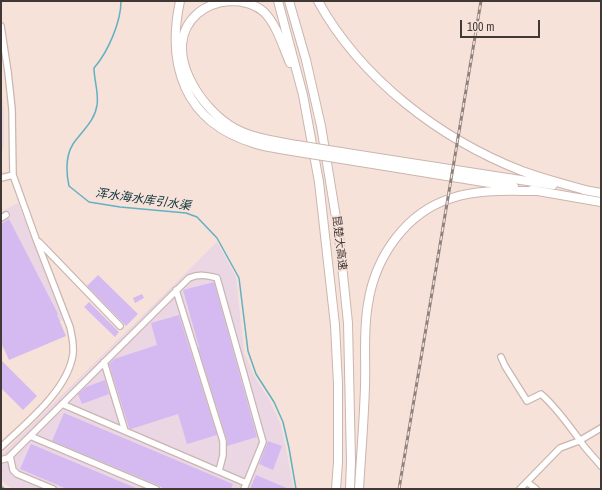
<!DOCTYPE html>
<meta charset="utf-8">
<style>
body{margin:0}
#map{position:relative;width:602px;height:490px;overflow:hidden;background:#f7e2da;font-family:"Archivo Narrow",sans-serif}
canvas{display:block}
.frame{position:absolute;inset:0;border:2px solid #403835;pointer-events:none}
.scale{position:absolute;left:460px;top:20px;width:80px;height:18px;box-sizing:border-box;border:2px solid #403835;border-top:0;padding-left:5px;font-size:12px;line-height:14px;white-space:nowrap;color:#403835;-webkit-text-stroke:3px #f7e2da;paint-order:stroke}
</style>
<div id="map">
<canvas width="602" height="490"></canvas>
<div class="frame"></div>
<div class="scale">100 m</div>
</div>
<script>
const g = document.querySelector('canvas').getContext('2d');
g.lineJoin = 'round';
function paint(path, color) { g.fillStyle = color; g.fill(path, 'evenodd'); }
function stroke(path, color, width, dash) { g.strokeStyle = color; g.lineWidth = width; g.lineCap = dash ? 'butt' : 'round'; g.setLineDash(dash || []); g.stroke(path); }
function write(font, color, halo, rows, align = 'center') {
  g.font = font + ' "Archivo Narrow","Noto Sans SC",sans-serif'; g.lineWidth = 3.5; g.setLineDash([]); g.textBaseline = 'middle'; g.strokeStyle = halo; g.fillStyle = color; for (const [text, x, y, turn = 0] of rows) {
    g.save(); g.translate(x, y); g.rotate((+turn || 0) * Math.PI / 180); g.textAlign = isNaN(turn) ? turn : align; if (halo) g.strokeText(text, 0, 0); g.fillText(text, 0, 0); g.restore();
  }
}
paint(new Path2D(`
 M1 85 4 111V143L1 159Z
 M18 203 63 320 1 350V212Z
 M217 242 236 277 244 352 254 376 269 399 281 425 294 489H12L1 480V455Z`), '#ebd6e4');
stroke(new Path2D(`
 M121 1C121 22 108 52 94 68 94 80 99 93 97 105 95 121 82 131 73 144 65 157 66 172 69 186L89 202 120 207 186 213 197 217 217 238 239 278 248 351 256 374 274 402 283 422 289 448 296 489
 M1 486 5 489`), '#62b1c2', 1.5);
paint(new Path2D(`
 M9 219 58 314 57 315 66 336 9 360 1 342V224Z
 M98 275 138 314 126 326 87 286Z
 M214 282 257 437 227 446V440L198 348 199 347 183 290Z
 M142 294 144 298 135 303 133 298Z
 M89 302 119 332 115 337 84 307Z
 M179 315 217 435 187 444 178 414 131 429 129 428 109 364 114 359 157 345 151 323Z
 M1 360 37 396 23 410 1 388Z
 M105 380 109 394 82 404 78 394 86 387Z
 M64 413 233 484 231 489H164L158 485 52 441Z
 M268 441 282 446 273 470 259 464Z
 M31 444 138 489H67L20 469Z
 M256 475 289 489H250Z`), '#d5baf1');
const minor = new Path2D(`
 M1 26 8 72 12 109 13 175 36 239 70 327C72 336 74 344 73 354 68 390 26 423 1 447
 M1 178 13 175
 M1 218 6 215
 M39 242 120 326
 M176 290 223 441V455L219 471
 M501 357 505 366 527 401 541 394C556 407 567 423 579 439 585 449 594 457 601 466
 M104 362 125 431
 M62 404 246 483
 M30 436 156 489
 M10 456 13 470 17 474 53 489
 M1 460 8 458 189 278C199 274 206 275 217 278L263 442 244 489
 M527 482 536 489
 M520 489 560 448 579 441 601 428`);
const highway = new Path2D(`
 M180 1C166 66 185 122 253 143 267 148 283 149 298 152
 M278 1 303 95 319 182 335 325 338 384V462L336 489
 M289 1 306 60 321 126 339 236 348 323 351 461 350 489
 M318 1C361 79 440 139 522 171 544 179 567 185 589 191
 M290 63C283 47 277 25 264 12 255 4 242 1 230 1 218 2 206 6 197 14 159 48 201 111 236 129 255 139 277 141 297 145
 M385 159 553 185
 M385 166 514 187
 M532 190 601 202
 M584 190 601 193
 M359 489C361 455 364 420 365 386 366 359 363 331 368 304 375 257 406 212 452 198 479 189 508 191 537 191`);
stroke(minor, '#cab6af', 8);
stroke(highway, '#cab6af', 10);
stroke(minor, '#fff', 5.5);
stroke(highway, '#fff', 8);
const rail = new Path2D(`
 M399 489 481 1`);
stroke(rail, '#8f817c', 3);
stroke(rail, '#f7e2da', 1.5, [4.5]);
const highwayBridge = new Path2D(`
 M297 145 385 159
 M298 152 385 166`);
stroke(highwayBridge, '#cab6af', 10, []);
stroke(highwayBridge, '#fff', 8);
write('11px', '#403835', '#f7e2da', [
 ["昆楚大高速",339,243,83]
]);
write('italic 12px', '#0c333b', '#f7e2da', [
 ["浑水海水库引水渠",143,200,8]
]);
</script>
